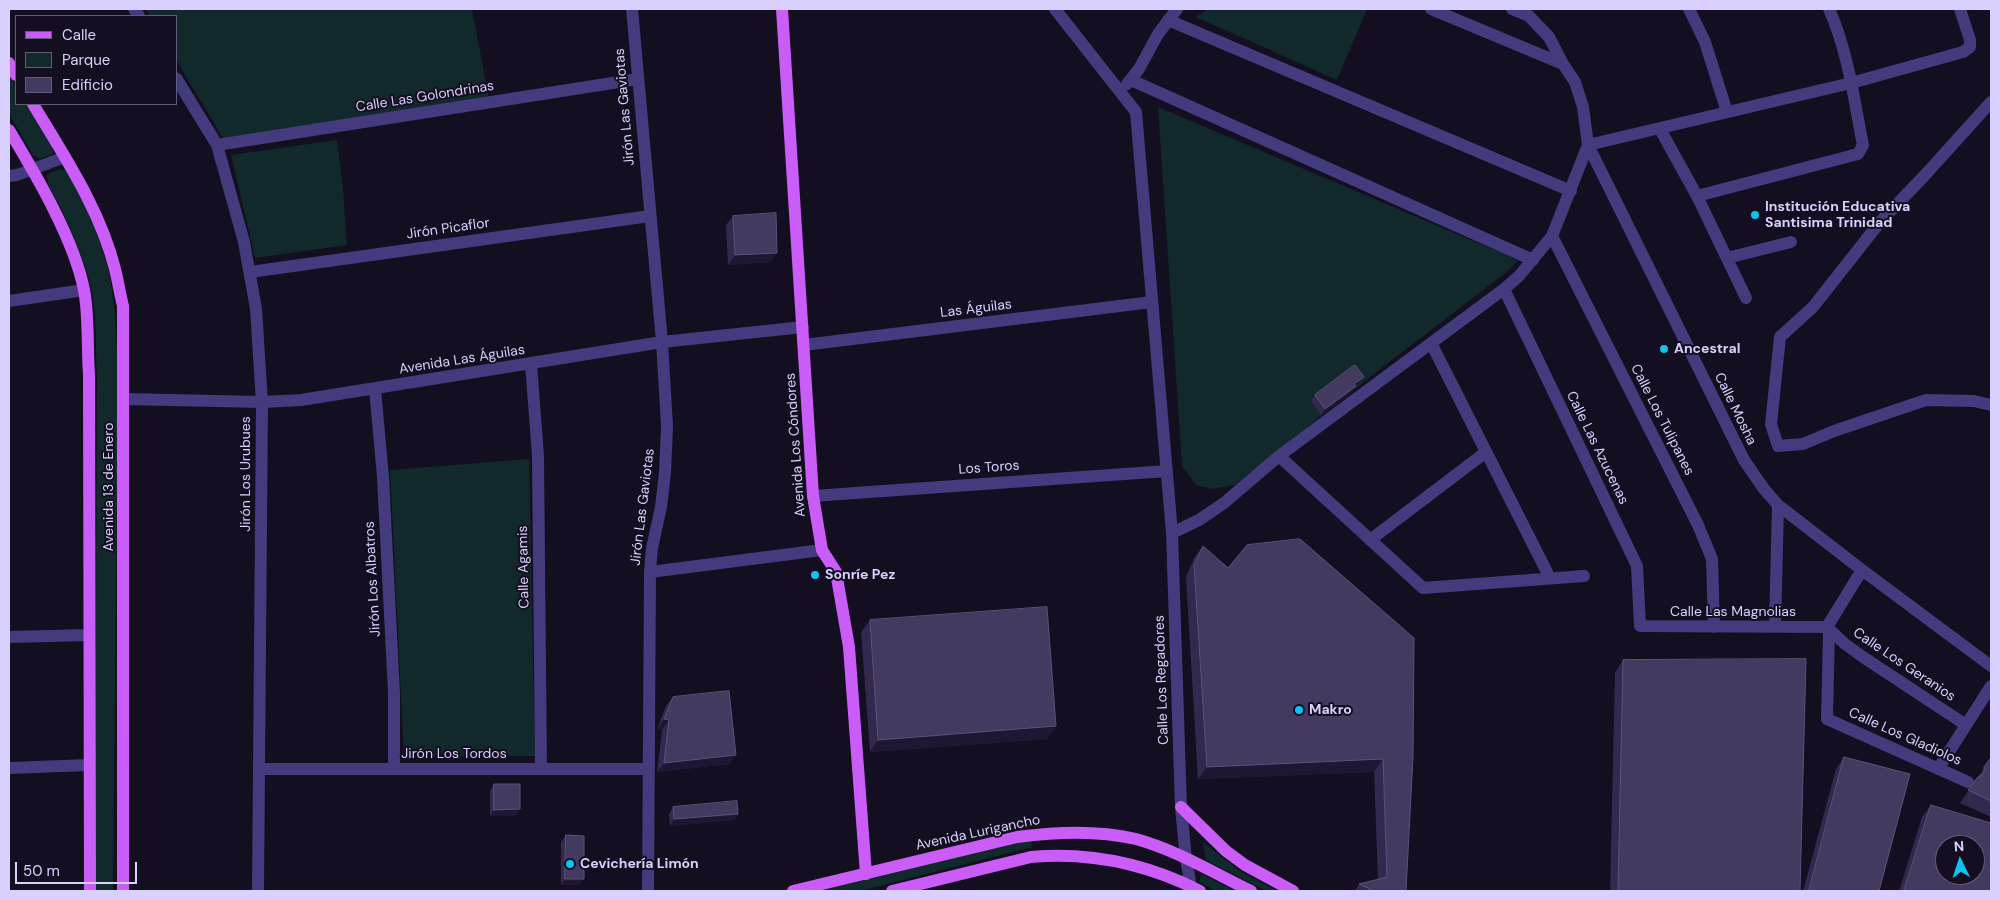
<!DOCTYPE html>
<meta charset="utf-8">
<style>
body{margin:0}
#map{position:relative;width:2000px;height:900px;overflow:hidden;background:#130e20;font-family:"DM Sans",sans-serif}
canvas{display:block}
.frame{position:absolute;inset:0;border:10px solid #d9d0fd;pointer-events:none}
.legend{position:absolute;left:15px;top:15px;width:162px;height:90px;box-sizing:border-box;background:#130e20;border:1px solid #625c78;margin:0;padding:6px 9px;list-style:none;font-size:15px;color:#d9d0fd}
.legend li{display:flex;align-items:center;gap:10px;height:25px}
.legend b{width:25px;border:1px solid #625c78}
.north{position:absolute;left:1935px;top:835px;width:50px;height:50px;box-sizing:border-box;background:#130e20;border:1px solid #625c78;border-radius:50%;rotate:356deg;font-size:14px;font-weight:700;line-height:20px;text-align:center;color:#d9d0fd}
.north::after{content:'';display:block;margin:auto;width:18px;height:22px;background:#0cc3ed;clip-path:polygon(50% 0,100% 100%,50% 72%,0 100%)}
.scale{position:absolute;left:15px;top:862px;width:122px;height:22px;box-sizing:border-box;border:2px solid #d9d0fd;border-top:0;padding-left:6px;font-size:15px;line-height:18px;white-space:nowrap;color:#d9d0fd;-webkit-text-stroke:4px #130e20;paint-order:stroke}
</style>
<div id="map">
<canvas width="2000" height="900"></canvas>
<div class="frame"></div>
<ul class="legend">
<li><b style="height:6px;background:#ca5cf7"></b>Calle</li>
<li><b style="height:14px;background:#11292a"></b>Parque</li>
<li><b style="height:14px;background:#443a60"></b>Edificio</li>
</ul>
<div class="north">N</div>
<div class="scale">50 m</div>
</div>
<script>
const g = document.querySelector('canvas').getContext('2d');
g.lineJoin = 'round';
function paint(path, color) { g.fillStyle = color; g.fill(path, 'evenodd'); }
function stroke(path, color, width, dash) { g.strokeStyle = color; g.lineWidth = width; g.lineCap = dash ? 'butt' : 'round'; g.setLineDash(dash || []); g.stroke(path); }
function write(font, color, halo, rows, align = 'center') {
  g.font = font + ' "DM Sans",sans-serif'; g.lineWidth = 4; g.setLineDash([]); g.textBaseline = 'middle'; g.strokeStyle = halo; g.fillStyle = color; for (const [text, x, y, turn = 0] of rows) {
    g.save(); g.translate(x, y); g.rotate((+turn || 0) * Math.PI / 180); g.textAlign = isNaN(turn) ? turn : align; if (halo) g.strokeText(text, 0, 0); g.fillText(text, 0, 0); g.restore();
  }
}
paint(new Path2D(`
 M146 9H472L489 99 224 140 176 60V16H150Z
 M1208 9H1367L1337 80 1196 17Z
 M9 74 16 86V104H27L52 145 53 154 40 159 33 155 9 114Z
 M1158 107 1518 260 1508 271 1375 373 1235 485 1212 489 1196 485 1182 466Z
 M337 140 343 189 347 245 255 258 231 155Z
 M60 169 68 171C85 203 101 238 109 274 116 305 116 338 118 369L113 891H96L95 888 97 375C95 344 98 309 89 280 82 257 73 234 63 212 58 200 46 187 47 174Z
 M529 459 535 756 404 757 390 470Z
 M1025 840 1031 841 1032 847 860 891H821Z
 M1203 842 1241 872 1277 891H1266L1206 860Z
 M1201 874 1235 891H1217L1199 882Z`), '#11292a');
stroke(new Path2D(`
 M134 9 139 16
 M632 9 662 342 667 426 665 473 661 507 652 548 650 572 648 891
 M1055 9 1136 112 1172 533 1181 807 1186 859 1191 887
 M1431 9 1563 64
 M1689 9 1705 42 1727 112
 M1168 20 1571 191
 M176 78 217 145 244 242 256 309 262 402 258 891
 M1131 80 1533 260
 M1127 84 1139 69 1158 34 1177 9
 M1991 102 1925 175 1880 222 1813 307 1780 337 1771 424 1778 446 1803 444 1834 431 1926 400 1974 401 1991 405
 M1660 129 1697 196 1746 298
 M217 145 638 79
 M1588 145 1744 460 1764 489 1778 505 1862 570 1991 666
 M1588 145 1851 83 1963 52 1970 47V40L1960 9
 M9 176 17 175 65 157
 M1697 196 1858 154 1863 145C1854 100 1848 51 1829 9
 M1552 236 1698 525 1712 559 1714 627
 M1727 258 1791 242
 M250 272 650 216
 M1504 289 1637 566 1640 626 1827 627
 M9 301 84 290
 M1431 343 1550 578
 M804 345 1152 302
 M531 364 538 456 541 769
 M375 389 383 477 394 693V769
 M124 399 262 402 301 400 662 342 803 327
 M1279 456 1423 588 1584 576
 M813 496 1167 471
 M1172 533 1199 520 1224 503 1279 456 1504 289 1519 276 1552 236 1588 145 1583 107 1575 82 1563 64 1549 37 1529 16 1512 9
 M1370 540 1486 452
 M650 572 822 550
 M1775 627 1778 505
 M1827 627 1845 644 1863 657 1966 725
 M1827 627 1862 570
 M1829 631 1827 719 1968 782
 M9 637 89 635
 M9 768 89 765
 M259 769H648
 M1938 769 1991 686`), '#433b7d', 12);
stroke(new Path2D(`
 M782 9 813 496 822 550 836 572 849 647 866 874
 M9 63 16 75
 M33 104C64 156 100 209 115 269 118 281 120 294 123 306V891
 M9 130C36 175 74 239 84 290 89 314 87 349 89 374L90 891
 M1181 807 1226 851 1245 865 1293 891
 M793 891 1017 837C1057 832 1096 830 1136 839 1176 850 1214 873 1251 891
 M892 891 1031 857C1090 852 1147 864 1200 891`), '#ca5cf7', 12);
paint(new Path2D(`
 M733 216 771 262 728 265 726 225Z
 M1364 377 1360 382 1356 385 1352 392 1321 415 1311 401 1315 395Z
 M1203 546 1228 568 1414 638 1406 891H1355L1359 884 1378 880 1374 772 1198 779 1186 577 1194 558Z
 M870 620 1056 726 1047 739 870 752 861 632Z
 M1623 660 1800 891H1610L1615 673Z
 M673 697 736 755 729 764 657 772 662 730 657 729 666 706Z
 M1844 757 1879 891H1803L1836 769Z
 M1991 758V817L1960 803Z
 M494 784 516 816H490V791Z
 M1931 805 1991 891H1899L1922 817Z
 M673 807 738 814 734 820 670 826 669 814Z
 M566 835 584 879 579 885H561V842Z`), '#33284d');
paint(new Path2D(`
 M777 253 771 262 728 265 735 255Z
 M1364 377 1360 382 1350 390 1354 384Z
 M1356 386 1352 392 1321 415 1325 409Z
 M664 719 669 720 662 730 657 729Z
 M1056 726 1047 739 870 752 878 740Z
 M736 755 729 764 657 772 664 763Z
 M1383 759 1374 772 1198 779 1207 767Z
 M520 809 516 816H490L494 810Z
 M738 814 734 820 670 826 674 819Z
 M565 879H584L579 885H561Z`), '#1e1633');
const building = new Path2D(`
 M776 213 777 253 735 255 733 216Z
 M1355 365 1364 377 1354 384 1356 386 1325 409 1315 395Z
 M1300 539 1414 638 1413 757 1406 891H1374L1359 884 1387 877 1383 759 1207 767 1194 565 1203 546 1228 568 1247 545Z
 M1047 607 1056 726 878 740 870 620Z
 M1806 659 1800 891H1618L1623 660Z
 M729 691 736 755 664 763 669 720 664 719 673 697Z
 M1844 757 1910 774 1879 891H1809Z
 M1991 758V801L1968 790 1977 778 1984 773V767Z
 M494 784H520V809L494 810Z
 M737 801 738 814 674 819 673 807Z
 M1931 805 1991 823V891H1904ZM1945 845H1975V875H1945Z
 M566 835 584 836V879H565Z`);
paint(building, '#443a60');
stroke(building, '#5c5179', 1);
for (const [x, y, r, color] of [
 [1755,215,5,"#0cc3ed"],
 [1664,349,5,"#0cc3ed"],
 [815,575,5,"#0cc3ed"],
 [1299,710,5,"#0cc3ed"],
 [570,864,5,"#0cc3ed"]
]) { const dot = new Path2D(); dot.arc(x, y, r, 0, 2 * Math.PI); g.fillStyle = color; g.fill(dot); stroke(dot, '#130e20', 2); }
write('14px', '#d9d0fd', '#130e20', [
 ["Calle Las Golondrinas",425,97,-9],
 ["Jirón Las Gaviotas",625,107,-95],
 ["Jirón Picaflor",448,229,-8],
 ["Las Águilas",976,309,-7],
 ["Avenida Las Águilas",462,360,-9],
 ["Calle Mosha",1735,409,64],
 ["Calle Los Tulipanes",1662,420,63],
 ["Avenida Los Cóndores",796,445,-94],
 ["Calle Las Azucenas",1597,448,64],
 ["Los Toros",989,468,-4],
 ["Jirón Los Urubues",246,474,-90],
 ["Avenida 13 de Enero",109,487,-90],
 ["Jirón Las Gaviotas",643,507,-83],
 ["Calle Agamis",524,567,-91],
 ["Jirón Los Albatros",373,579,-93],
 ["Calle Las Magnolias",1733,612],
 ["Calle Los Geranios",1904,665,34],
 ["Calle Los Regadores",1162,680,-92],
 ["Calle Los Gladiolos",1905,737,24],
 ["Jirón Los Tordos",454,754],
 ["Avenida Lurigancho",978,833,-12]
]);
write('bold 14px', '#d9d0fd', '#130e20', [
 ["Institución Educativa",1765,207],
 ["Santisima Trinidad",1765,223],
 ["Ancestral",1674,349],
 ["Sonríe Pez",825,575],
 ["Makro",1309,710],
 ["Cevichería Limón",580,864]
], 'left');
</script>
